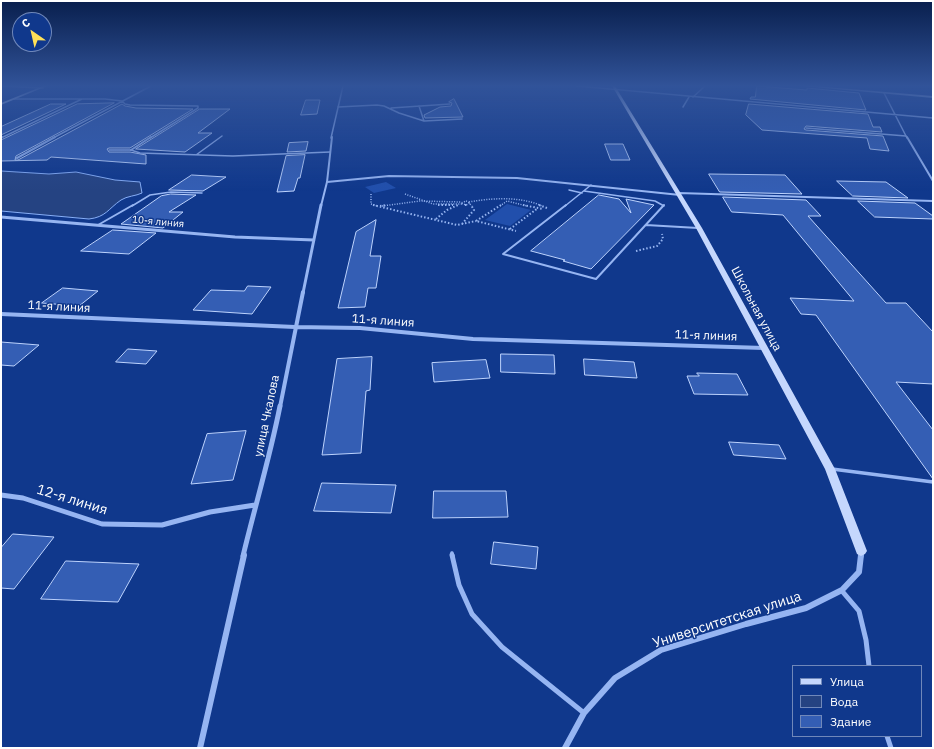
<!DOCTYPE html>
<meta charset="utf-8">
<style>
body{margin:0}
#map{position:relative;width:934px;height:749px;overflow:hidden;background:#10388c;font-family:"IBM Plex Sans",sans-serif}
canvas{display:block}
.frame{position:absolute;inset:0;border:2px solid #fff;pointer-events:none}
.legend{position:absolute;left:792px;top:665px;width:130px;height:72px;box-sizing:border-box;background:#10388c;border:1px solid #7088ba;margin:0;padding:5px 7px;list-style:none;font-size:12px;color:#fff}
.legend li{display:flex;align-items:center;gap:8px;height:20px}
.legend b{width:20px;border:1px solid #7088ba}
.north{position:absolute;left:12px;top:12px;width:40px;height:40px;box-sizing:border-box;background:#10388c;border:1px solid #7088ba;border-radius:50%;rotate:326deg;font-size:11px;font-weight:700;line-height:16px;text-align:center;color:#fff}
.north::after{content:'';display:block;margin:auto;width:14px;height:18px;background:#ffe158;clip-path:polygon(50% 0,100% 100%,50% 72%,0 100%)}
</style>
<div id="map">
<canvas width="934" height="749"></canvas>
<div class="frame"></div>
<ul class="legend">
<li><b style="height:5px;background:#c5d7fd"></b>Улица</li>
<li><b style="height:11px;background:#254382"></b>Вода</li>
<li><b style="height:11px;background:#345eb4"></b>Здание</li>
</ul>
<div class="north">С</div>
</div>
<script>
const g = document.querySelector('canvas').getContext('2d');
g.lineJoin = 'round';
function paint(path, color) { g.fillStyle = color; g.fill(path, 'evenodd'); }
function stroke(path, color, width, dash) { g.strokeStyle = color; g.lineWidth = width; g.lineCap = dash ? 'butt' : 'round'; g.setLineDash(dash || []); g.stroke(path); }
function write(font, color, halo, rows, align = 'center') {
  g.font = font + ' "IBM Plex Sans",sans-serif'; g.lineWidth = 3; g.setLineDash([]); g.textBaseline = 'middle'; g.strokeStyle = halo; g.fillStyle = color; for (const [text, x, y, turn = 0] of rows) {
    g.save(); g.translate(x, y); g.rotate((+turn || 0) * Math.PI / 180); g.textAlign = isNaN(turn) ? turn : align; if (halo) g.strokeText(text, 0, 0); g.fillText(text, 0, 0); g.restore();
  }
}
paint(new Path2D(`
 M386 182 396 188 374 193 365 187Z
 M507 204 531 210 510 226 485 220Z`), '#214fac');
const water = new Path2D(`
 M1 171 49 174 76 172 115 180 140 182 142 193C136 196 127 196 121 200 108 209 106 217 89 219L1 211Z`);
paint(water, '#254382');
stroke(water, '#87aef6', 1);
const building = new Path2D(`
 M757 86 807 90V88L859 93 866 110 750 99 751 97H755Z
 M454 99 463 117 425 118 424 115 440 107 451 106 452 103 449 102Z
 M306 100H320L317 114 301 115Z
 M114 103 16 156 15 160H18L122 104 125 106 136 108 193 109 130 148H109L107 149 109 152H130L146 155V164L51 157 47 160 1 161V140L77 104Z
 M51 104H66L1 135V127Z
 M749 104 868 114 873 127H880L882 132 806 126 804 129 806 130 883 136 889 151 870 149 867 138 762 130 746 115Z
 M200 109H230L198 133H212L185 152 136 149Z
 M308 142 306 151 287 152 289 143Z
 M605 144H623L630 160H611Z
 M305 155 300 178H298L294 191 277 192 286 156Z
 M709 174 785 175 802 194 720 192Z
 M192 175 226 177 203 191 169 190Z
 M837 181 886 182 908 198 853 196Z
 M171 194 196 195 169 212H183L163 228 121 224 161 196Z
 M599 195 619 199 631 213 626 199 654 205 591 269 563 261 565 260 531 251Z
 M723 197 806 200 821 216H808L886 303H906L933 332V384L896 382 933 430V479L816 315 801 314 790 298 854 301 783 215 732 212Z
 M858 201 915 203 933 216V219L875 217Z
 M376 220 370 256H381L376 288H368L365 307 338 308 356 232Z
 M113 230 156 233 129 254 81 251Z
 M248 286 271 287 252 314 193 310 211 290 244 291Z
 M63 288 98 291 79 306 42 303Z
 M1 342 39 345 14 366 1 365Z
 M128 349 157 351 146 364 116 362Z
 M501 354 554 355 555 374 501 372Z
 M372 357 370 390 366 391 361 453 322 455 337 359Z
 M584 359 634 362 637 378 585 375Z
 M486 360 490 378 434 382 432 363Z
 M697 373 737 374 748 395 694 394 687 376H699Z
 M246 431 233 480 191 484 207 434Z
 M729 442 779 445 786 459 734 455Z
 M322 483 396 485 391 513 314 511Z
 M434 491H506L508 517 433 518Z
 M13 534 54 537 14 589 1 588V548Z
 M494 542 538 547 536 569 491 564Z
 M66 561 139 564 118 602 41 599Z`);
paint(building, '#345eb4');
stroke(building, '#bdd3fd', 1);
stroke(new Path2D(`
 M371 194V204L377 206
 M405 194 433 204H462
 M466 201 470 203 466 205 461 203Z
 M469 202C492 198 520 196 542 206
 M470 204 472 206
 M382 206 420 201 461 202
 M500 206 507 201 527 206`), '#96b5f2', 1.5, [1, 1.5]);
stroke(new Path2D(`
 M373 205 457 225 476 221
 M438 205H453
 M465 205H467
 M501 205 476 221 516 231
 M523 205 543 209
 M539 205 547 208
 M380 206 387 205
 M436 219 447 210 458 205
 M462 224 474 210 471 205
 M510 229 538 208
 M636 251 657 246 663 239 662 234`), '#96b5f2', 2, [1.5, 2]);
stroke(new Path2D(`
 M693 97 705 86
 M419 106 424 121
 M338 107 377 105 384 106 399 113 424 121 462 119
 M683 107 689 97
 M391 108 450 104
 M806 128 906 136
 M109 150H131L140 153 233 156 330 152
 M196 155 222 136
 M569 190 582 193
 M584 191 655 201 664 206
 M132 206 150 195 171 192 202 193
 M565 206 591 185`), '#96b5f2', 1.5);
stroke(new Path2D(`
 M566 205 503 254 596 279 664 205
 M98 225 133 205
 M646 225 698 228`), '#96b5f2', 2);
stroke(new Path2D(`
 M832 469 933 482
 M452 553 453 556`), '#96b5f2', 3.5);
stroke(new Path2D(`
 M452 555 459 585 472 614 502 647 584 713
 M842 591 859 611 866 640 869 666
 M887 736 891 748`), '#96b5f2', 5);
stroke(new Path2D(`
 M1 86 43 88
 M577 86 933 118
 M884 93 907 138
 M14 99H105L122 101 125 104 130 105 198 106V108L150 138
 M1 138 82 99
 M53 138 151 86
 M331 138 343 86`), '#96b5f2', 1.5);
stroke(new Path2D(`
 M907 137 933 181
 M1 138 2 137
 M131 150 151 137
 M17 158 55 137
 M327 182 389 176 517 178 680 195
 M679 193 933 201
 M321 206 327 182 332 137`), '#96b5f2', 2);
stroke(new Path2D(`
 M1 217 235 237 314 240
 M303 293 321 205`), '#96b5f2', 3);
stroke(new Path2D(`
 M1 314 295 327 360 328 473 339 764 348
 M280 407 303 292`), '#96b5f2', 4);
stroke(new Path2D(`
 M1 495 23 498 102 524 162 525 210 512 255 505
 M243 556C255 506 270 457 280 406
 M861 556V551`), '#96b5f2', 5);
stroke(new Path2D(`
 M200 748 244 555
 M565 748 584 713 615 678 661 650 746 624 806 608 842 590 859 572 861 555`), '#96b5f2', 6);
paint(new Path2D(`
 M43 86H47L1 105V103Z
 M612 86H615L702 228 835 469 867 551 865 554 861 556 857 554 825 469 696 228Z
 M802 86H815L933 96V98Z`), '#c5d7fd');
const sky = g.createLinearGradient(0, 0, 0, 191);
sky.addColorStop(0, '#091f4d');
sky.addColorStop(0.45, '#315399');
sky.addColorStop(1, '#31539900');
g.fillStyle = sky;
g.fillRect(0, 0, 934, 191);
write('10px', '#fff', '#10388c', [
 ["10-я линия",158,222,5]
]);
write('12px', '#fff', '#10388c', [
 ["11-я линия",59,307,3],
 ["Школьная улица",756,309,62],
 ["11-я линия",383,321,4],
 ["11-я линия",706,336,2],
 ["улица Чкалова",267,416,-78]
]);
write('14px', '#fff', '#10388c', [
 ["12-я линия",72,500,17],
 ["Университетская улица",727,620,-18]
]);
</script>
